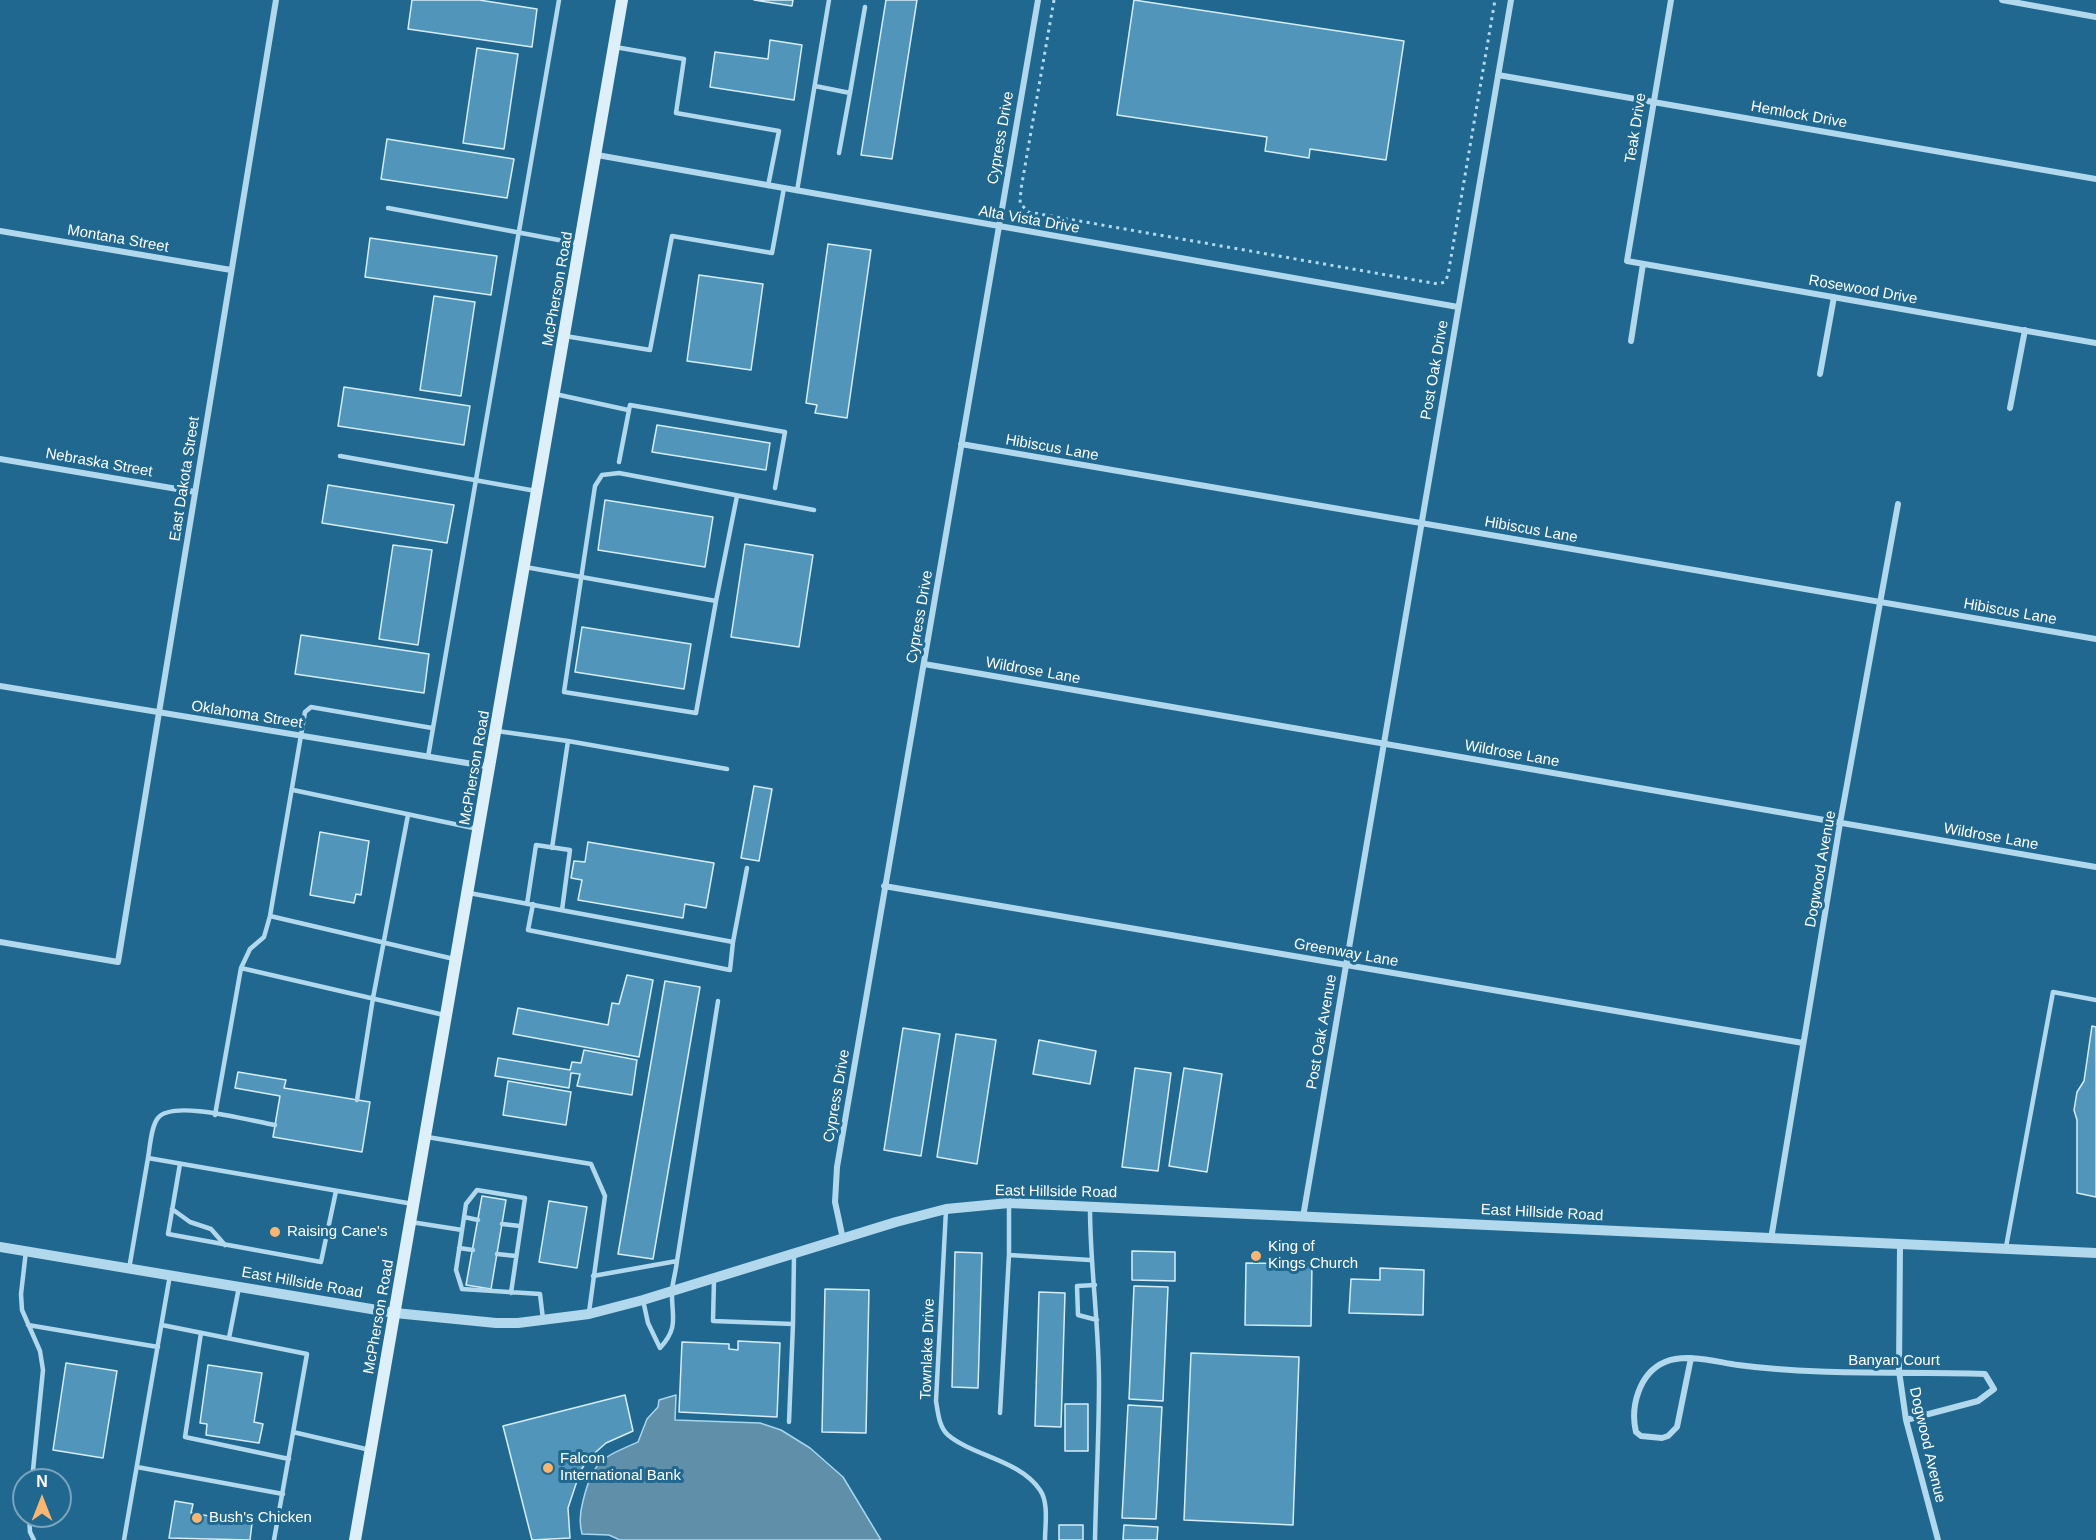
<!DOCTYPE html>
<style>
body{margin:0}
#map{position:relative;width:2096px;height:1540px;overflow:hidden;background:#216890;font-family:Helvetica,sans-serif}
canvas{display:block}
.north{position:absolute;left:12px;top:1468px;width:60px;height:60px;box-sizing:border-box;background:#216890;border:2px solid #7aa4bc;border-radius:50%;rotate:0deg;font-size:16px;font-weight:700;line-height:24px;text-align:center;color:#fff}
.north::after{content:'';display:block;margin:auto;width:21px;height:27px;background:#f9b672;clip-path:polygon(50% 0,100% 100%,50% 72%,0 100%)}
</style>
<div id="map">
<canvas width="2096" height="1540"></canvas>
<div class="north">N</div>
</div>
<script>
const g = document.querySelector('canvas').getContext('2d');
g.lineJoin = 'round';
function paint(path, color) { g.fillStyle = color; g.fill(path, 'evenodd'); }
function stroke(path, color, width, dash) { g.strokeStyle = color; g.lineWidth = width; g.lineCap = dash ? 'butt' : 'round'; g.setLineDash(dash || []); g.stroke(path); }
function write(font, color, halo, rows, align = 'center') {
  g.font = font + ' Helvetica,sans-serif'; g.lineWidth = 6; g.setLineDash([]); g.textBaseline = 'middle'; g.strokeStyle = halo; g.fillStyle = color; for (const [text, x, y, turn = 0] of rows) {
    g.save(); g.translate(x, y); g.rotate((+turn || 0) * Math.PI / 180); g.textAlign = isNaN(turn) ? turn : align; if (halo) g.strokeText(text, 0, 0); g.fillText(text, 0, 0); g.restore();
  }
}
const water = new Path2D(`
 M676 1395 675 1420 760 1423 781 1430 810 1448 843 1477 881 1540H620L609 1535 582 1534C579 1523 580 1512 583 1501 593 1461 601 1458 638 1442L647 1419 658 1407 659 1400Z`);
paint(water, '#608fa9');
stroke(water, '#a5d6ee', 1.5);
const building = new Path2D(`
 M412 0H479L537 9 532 47 408 29Z
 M754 0H793L792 6Z
 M886 0H917L892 159 861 155Z
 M1134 0 1404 41 1386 160 1310 149 1309 158 1265 151 1267 137 1117 115Z
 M770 40 802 45 794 100 710 87 715 52 768 59Z
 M477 48 518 54 504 149 463 143Z
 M387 139 514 159 507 198 381 179Z
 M370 238 497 256 491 295 365 277Z
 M828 244 871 250 847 418 815 413 817 405 806 403Z
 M699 275 763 284 751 370 687 361Z
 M434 296 475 302 461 396 420 390Z
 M344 387 470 406 464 445 338 426Z
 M657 425 770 443 766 470 652 452Z
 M328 485 454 505 447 543 322 523Z
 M605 500 713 517 705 567 598 550Z
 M745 544 813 555 799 647 731 637Z
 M393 545 432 550 418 645 379 639Z
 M582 627 691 644 684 689 575 672Z
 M301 635 429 654 424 693 295 674Z
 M754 786 772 789 759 861 741 858Z
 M320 832 369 841 361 895 356 894 354 903 310 895Z
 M588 842 714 863 706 908 685 904 683 918 578 900 582 880 571 878 574 861 585 862Z
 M627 975 653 980 639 1057 513 1034 518 1008 608 1025 612 1003 619 1004Z
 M665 981 700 987 653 1259 618 1254Z
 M2092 1026 2096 1027V1197L2077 1193V1120L2074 1110 2077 1092 2084 1081Z
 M903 1028 940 1034 921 1156 884 1150Z
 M956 1034 996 1040 977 1164 937 1157Z
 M1039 1040 1096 1051 1090 1084 1033 1074Z
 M584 1050 637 1060 632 1095 577 1086 580 1074 571 1073 569 1088 495 1076 498 1058 570 1070 572 1062 581 1063Z
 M1135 1068 1171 1073 1158 1171 1122 1167Z
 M1184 1068 1222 1074 1207 1172 1169 1166Z
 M238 1072 286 1080 284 1088 370 1102 362 1152 273 1137 280 1096 235 1088Z
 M508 1081 571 1092 566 1125 503 1115Z
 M482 1196 506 1200 491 1289 466 1285Z
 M549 1201 587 1207 577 1268 539 1262Z
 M1132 1251 1175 1252V1281L1132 1280Z
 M955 1252 982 1253 978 1388 952 1387Z
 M1246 1263 1312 1264 1311 1326 1245 1325Z
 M1380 1268 1424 1270 1423 1315 1349 1313 1351 1279 1380 1280Z
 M1134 1286 1168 1287 1163 1401 1129 1399Z
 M825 1289 869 1290 866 1433 822 1432Z
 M1039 1292 1065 1293 1061 1427 1035 1426Z
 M738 1341 780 1343 777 1417 679 1412 682 1342 729 1344V1349L738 1350Z
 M1191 1353 1299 1357 1293 1525 1184 1520Z
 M66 1363 117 1371 103 1458 53 1450Z
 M208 1365 262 1373 254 1422 263 1424 259 1443 206 1435 207 1424 200 1423Z
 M625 1395 633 1431 606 1443 588 1459 580 1472 568 1508 570 1538 532 1540 503 1426Z
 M1065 1404H1088V1451H1065Z
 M1128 1405 1162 1407 1156 1519 1122 1518Z
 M175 1501 193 1504 191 1513 252 1523 250 1540 169 1538Z
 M1059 1525H1083V1540H1059Z
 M1124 1525 1158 1527 1157 1540H1123Z`);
paint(building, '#5196ba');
stroke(building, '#d6edf9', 1.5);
stroke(new Path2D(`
 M1054 0 1021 189 1020 203 1028 212 1438 284 1445 282 1448 275 1495 0`), '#b1d8ec', 3, [3, 4.5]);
stroke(new Path2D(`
 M615 47 684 59 676 113 779 131 768 186
 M815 86 850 93 865 7
 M839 153 850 93
 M797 191 829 0
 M388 208 580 244
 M565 336 650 350 672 236 772 253 784 188
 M555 394 628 410
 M340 456 536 491
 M619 462 630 405 785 432 775 488
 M525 567 716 601 696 713 564 692 595 486 602 475 619 473 814 510
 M716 601 737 496
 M497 731 568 741 552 848
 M568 741 727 769
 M428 757 559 0
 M293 790 478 829
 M469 893 733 942 747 868
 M527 904 536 845 570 850 562 910
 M533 904 528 930 730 970 733 942
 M270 916 454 959
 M241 968 250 949 264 937 270 916 305 712 311 707 432 728
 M357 1100 373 998 408 815
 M215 1115 241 968 444 1015
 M427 1137 591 1164 605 1196 589 1312
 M148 1158C150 1147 151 1126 158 1118 172 1099 251 1121 275 1125
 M180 1164 168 1234 321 1262 336 1191
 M1090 1208C1090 1266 1099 1324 1099 1383 1099 1435 1096 1488 1095 1540
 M172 1209 190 1222 211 1229 225 1245
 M946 1210 936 1401C938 1413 939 1427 948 1435 973 1456 1020 1460 1040 1490 1049 1503 1045 1525 1045 1540
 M464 1217 478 1220
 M411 1222 462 1230
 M502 1224 520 1226
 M2006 1247 2053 992 2096 1000
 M459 1248 473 1250
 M26 1251 21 1294 22 1310 40 1351 43 1370 32 1480
 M497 1254 516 1256
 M1009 1255 1090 1260
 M129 1269 148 1158 413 1204
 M593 1276 677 1261 718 1001
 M714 1280 713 1321 793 1324 789 1422
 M1095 1285 1077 1286 1078 1315 1097 1320
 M511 1293 525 1198 477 1190 466 1204 456 1270 462 1289 540 1294 543 1319
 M643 1300 648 1323 660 1348C680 1326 671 1316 672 1290 673 1280 676 1271 677 1261
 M793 1324 794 1255
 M28 1325 158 1347
 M162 1325 307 1354 274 1540
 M201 1333 185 1437 289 1459
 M229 1338 239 1287
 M1000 1413 1009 1255V1203
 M293 1432 370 1450
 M137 1467 283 1494
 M29 1516 30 1532 34 1540
 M124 1540 170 1275`), '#b1d8ec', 4.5);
stroke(new Path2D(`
 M1671 0 1627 261 2096 343
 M2002 0 2096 17
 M1498 75 2096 179
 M597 155 1458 307
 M0 231 231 270
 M1631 341 1643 264
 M1820 374 1834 297
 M2010 408 2025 330
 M961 444 2096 639
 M0 459 195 492
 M924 664 2096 867
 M0 686 491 767
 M884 886 1803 1043
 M0 942 118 962 276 0
 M1303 1217 1511 0
 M843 1239 835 1202 837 1167 1038 0
 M1771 1239 1840 823 1898 504
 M1900 1245 1899 1371 1906 1420 1938 1540
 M1691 1358 1677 1427 1668 1436 1662 1438 1641 1436 1636 1432C1630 1407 1639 1373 1665 1362 1687 1353 1716 1362 1738 1365 1820 1376 1902 1371 1985 1374L1994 1389 1978 1401 1906 1420`), '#b1d8ec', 6);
stroke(new Path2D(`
 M0 1247 395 1313 496 1323H518L589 1314 643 1300 896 1222 946 1209 1009 1203 2096 1253`), '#b1d8ec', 10);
stroke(new Path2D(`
 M355 1540 622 0`), '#ddeff9', 12);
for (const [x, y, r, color] of [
 [275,1232,6,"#f9b672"],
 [1256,1256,6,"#f9b672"],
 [548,1468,6,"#f9b672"],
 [197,1518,6,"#f9b672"]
]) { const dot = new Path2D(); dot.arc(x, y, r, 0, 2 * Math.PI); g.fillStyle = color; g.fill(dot); stroke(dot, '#216890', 2); }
write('15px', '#fff', '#216890', [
 ["Hemlock Drive",1799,115,10],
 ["Teak Drive",1636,128,-81],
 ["Cypress Drive",1001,138,-80],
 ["Alta Vista Drive",1029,220,10],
 ["Montana Street",118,239,10],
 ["McPherson Road",558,289,-80],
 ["Rosewood Drive",1863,290,10],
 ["Post Oak Drive",1435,370,-80],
 ["Hibiscus Lane",1052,448,10],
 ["Nebraska Street",99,463,10],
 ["East Dakota Street",185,479,-81],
 ["Hibiscus Lane",1531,530,10],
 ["Hibiscus Lane",2010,612,10],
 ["Cypress Drive",920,617,-80],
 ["Wildrose Lane",1033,671,10],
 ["Oklahoma Street",247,715,9],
 ["Wildrose Lane",1512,754,10],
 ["McPherson Road",475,768,-80],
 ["Wildrose Lane",1991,837,10],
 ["Dogwood Avenue",1821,869,-80],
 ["Greenway Lane",1346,953,10],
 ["Post Oak Avenue",1322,1032,-80],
 ["Cypress Drive",837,1096,-80],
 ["East Hillside Road",1056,1192,1],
 ["East Hillside Road",1542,1213,3],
 ["East Hillside Road",302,1283,10],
 ["McPherson Road",379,1317,-80],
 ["Townlake Drive",928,1349,-88],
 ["Banyan Court",1894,1361],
 ["Dogwood Avenue",1927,1445,77]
]);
write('15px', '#fff', '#216890', [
 ["Raising Cane's",287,1232],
 ["King of",1268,1247],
 ["Kings Church",1268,1264],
 ["Falcon",560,1459],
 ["International Bank",560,1476],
 ["Bush's Chicken",209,1518]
], 'left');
</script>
